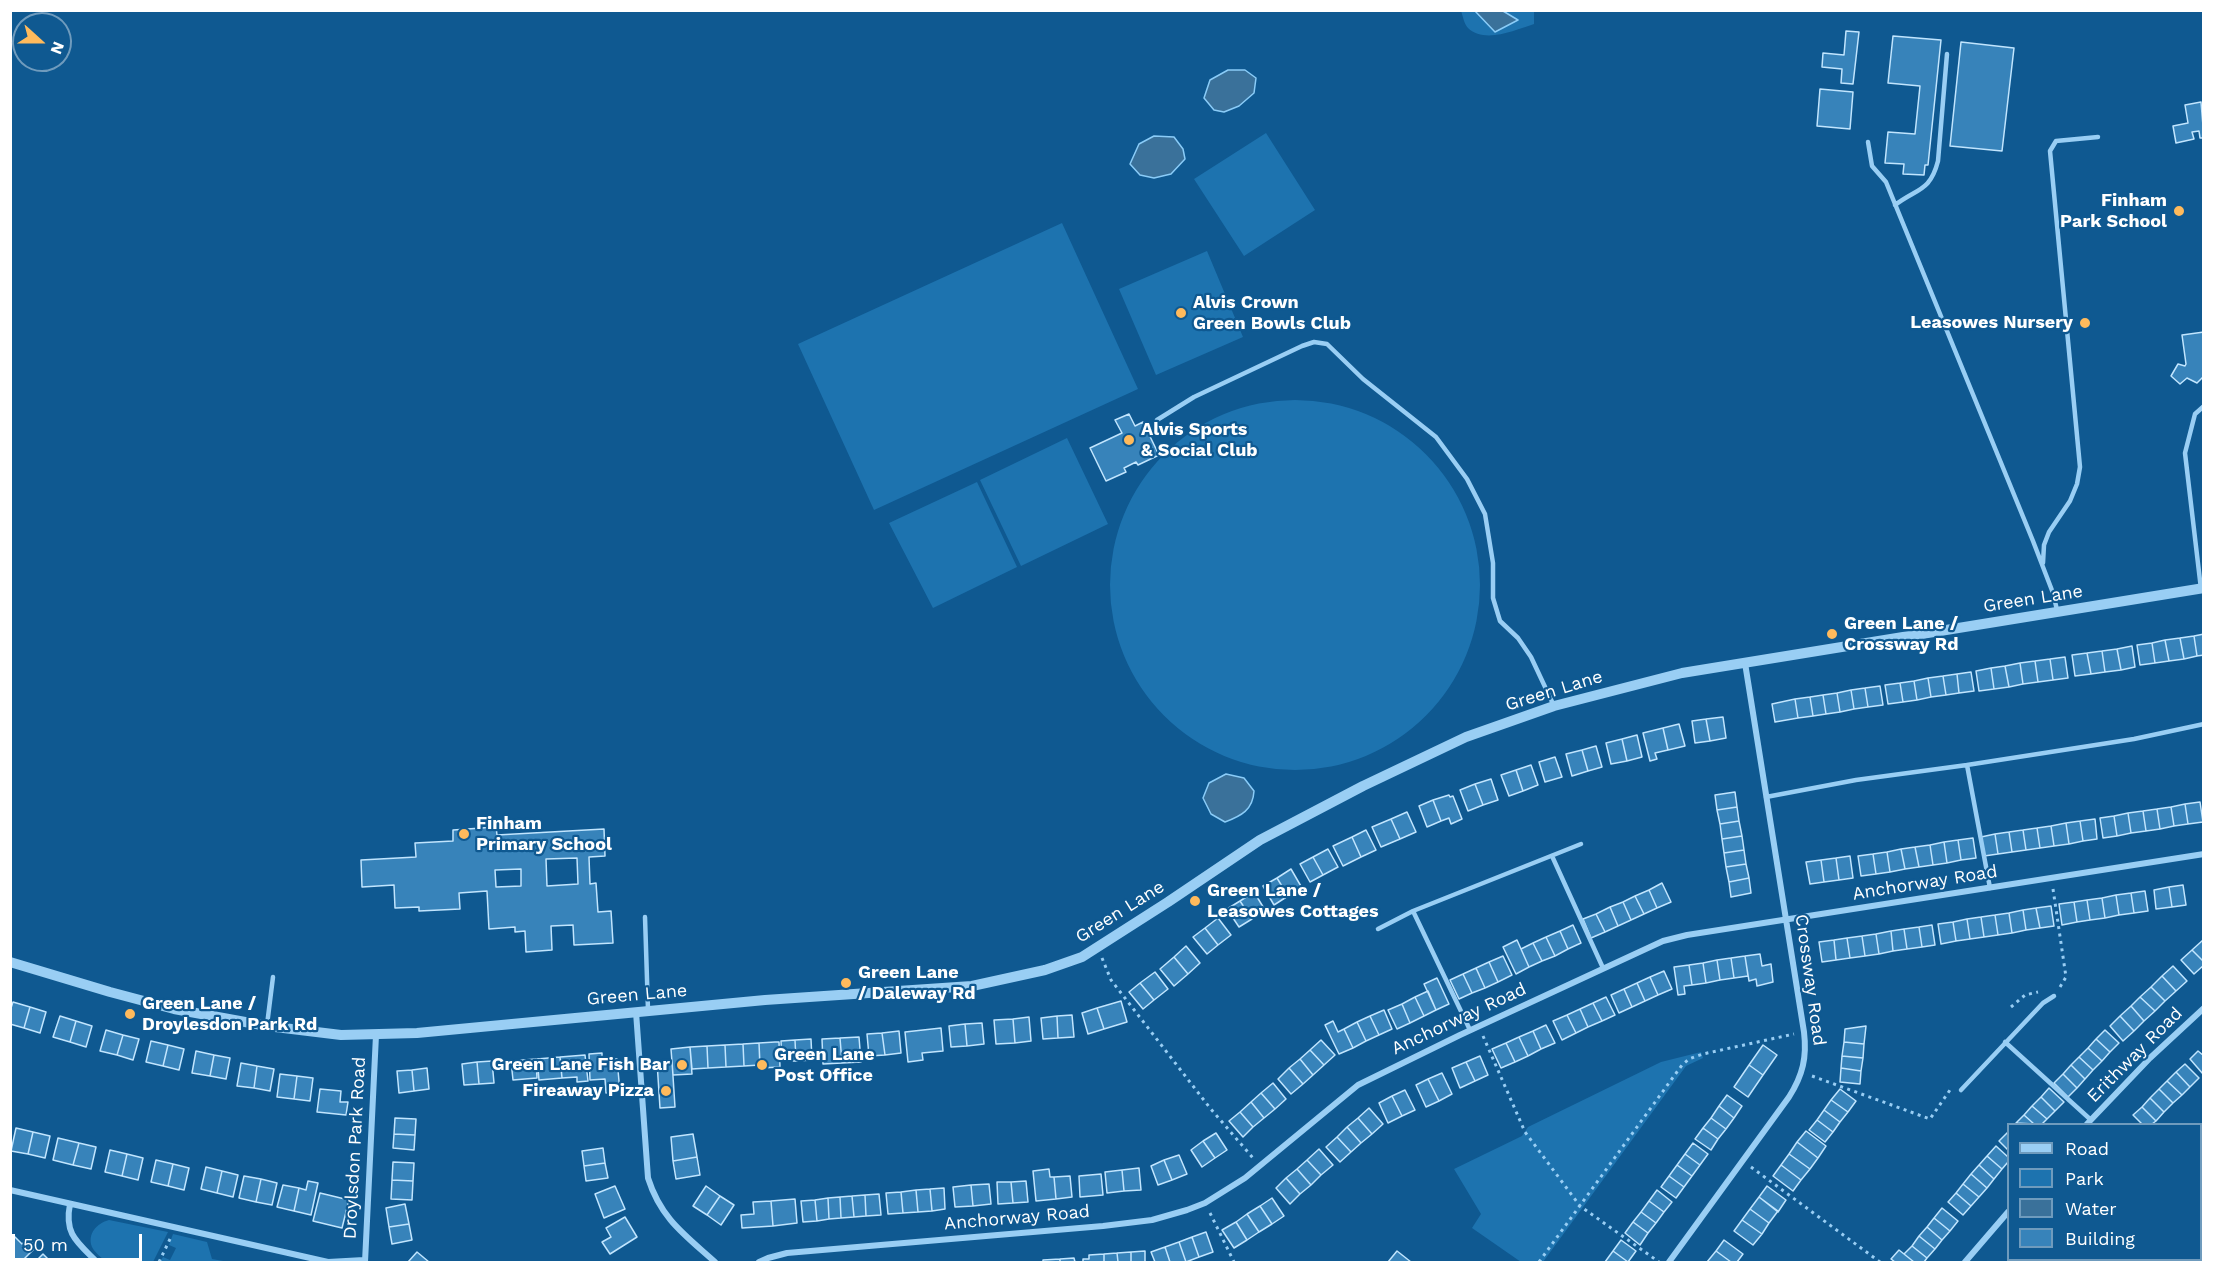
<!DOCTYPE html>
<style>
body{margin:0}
#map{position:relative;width:2214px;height:1273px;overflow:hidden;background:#0f5991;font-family:"Work Sans",sans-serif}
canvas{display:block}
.frame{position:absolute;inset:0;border:12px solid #fff;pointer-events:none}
.legend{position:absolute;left:2007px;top:1123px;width:195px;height:138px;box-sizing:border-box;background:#0f5991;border:2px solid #6f9bbd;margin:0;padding:8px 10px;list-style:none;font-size:18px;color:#fff}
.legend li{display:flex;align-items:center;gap:12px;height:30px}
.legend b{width:30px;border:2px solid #6f9bbd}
.north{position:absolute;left:12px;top:12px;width:60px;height:60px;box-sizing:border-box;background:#0f5991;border:2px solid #6f9bbd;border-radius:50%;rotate:111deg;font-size:16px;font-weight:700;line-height:24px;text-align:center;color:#fff}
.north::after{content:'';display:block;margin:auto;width:21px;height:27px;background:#ffba5c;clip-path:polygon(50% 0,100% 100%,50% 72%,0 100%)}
.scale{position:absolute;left:12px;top:1234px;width:130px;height:27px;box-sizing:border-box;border:3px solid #fff;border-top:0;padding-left:8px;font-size:18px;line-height:21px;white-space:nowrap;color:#fff;-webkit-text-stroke:4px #0f5991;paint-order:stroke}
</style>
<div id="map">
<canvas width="2214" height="1273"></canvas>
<div class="frame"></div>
<ul class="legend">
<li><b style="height:8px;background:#99cef4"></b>Road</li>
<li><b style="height:16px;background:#1d73af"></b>Park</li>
<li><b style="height:16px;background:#3a719a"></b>Water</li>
<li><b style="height:16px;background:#3783ba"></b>Building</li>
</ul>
<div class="north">N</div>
<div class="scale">50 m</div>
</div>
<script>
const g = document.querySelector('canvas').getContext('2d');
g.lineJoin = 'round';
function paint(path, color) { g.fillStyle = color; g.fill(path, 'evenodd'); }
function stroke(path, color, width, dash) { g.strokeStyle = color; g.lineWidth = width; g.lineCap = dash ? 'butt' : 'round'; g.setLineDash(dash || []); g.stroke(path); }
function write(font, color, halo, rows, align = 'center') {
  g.font = font + ' "Work Sans",sans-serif'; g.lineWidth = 4.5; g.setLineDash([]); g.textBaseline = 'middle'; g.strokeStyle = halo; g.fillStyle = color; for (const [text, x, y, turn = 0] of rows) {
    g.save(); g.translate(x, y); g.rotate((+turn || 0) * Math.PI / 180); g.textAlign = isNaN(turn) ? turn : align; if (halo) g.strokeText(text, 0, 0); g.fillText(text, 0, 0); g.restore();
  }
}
paint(new Path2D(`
 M1461 11H1534V24C1515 30 1485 44 1468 28 1464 24 1463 16 1461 11Z
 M1266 133 1315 210 1244 256 1194 179Z
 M1062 223 1138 389 874 510 798 344Z
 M1207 251 1243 337 1156 375 1119 289Z
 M1110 585a185 185 0 1 1 370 0a185 185 0 1 1-370 0Z
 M1067 438 1108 524 1021 566 980 480Z
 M977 482 1017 567 933 608 889 523Z
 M1701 1052 1703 1058 1686 1066 1543 1262H1521L1472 1228 1481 1214 1454 1169 1522 1136 1528 1127 1661 1062Z
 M109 1220 168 1232 153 1262H106C102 1258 95 1253 92 1247 87 1234 97 1223 109 1220Z
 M173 1234 207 1242 212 1259 229 1262H160L163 1257 170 1260 176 1248 169 1245Z`), '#1d73af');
const water = new Path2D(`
 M1475 11H1503L1518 20 1495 32Z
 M1228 70H1245L1256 78 1254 93 1239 106 1224 112 1214 110 1204 98 1210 80Z
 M1154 136 1174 137 1183 149 1185 159 1171 174 1154 178 1140 175 1130 164 1139 144Z
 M1226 774 1244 778 1254 791C1253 810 1241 816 1225 822L1211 814 1203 798 1209 783Z`);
paint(water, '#3a719a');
stroke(water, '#8accf8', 1.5);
const building = new Path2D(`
 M1846 31 1859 32 1853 84 1841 83 1842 69 1822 67 1823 53 1844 55Z
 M1893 36 1941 40 1928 165H1925L1924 175 1903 174 1904 164 1885 163 1888 132 1915 134 1920 86 1888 83Z
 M1961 42 2014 48 2002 151 1950 146Z
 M1820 89 1853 92 1850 129 1817 126Z
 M2201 102 2204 138H2200L2199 131 2192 132 2194 139 2176 143 2173 126 2188 123 2185 105Z
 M2204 332V376L2197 383 2187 378 2180 384 2171 376 2178 364 2185 366 2186 364 2182 335Z
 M1129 414 1135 426 1143 422 1159 455 1138 465 1136 462 1124 468 1126 472 1106 481 1090 448 1122 433 1115 420Z
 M2204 634V655L2197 656 2194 636Z
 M2194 636 2197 656 2184 659 2180 638Z
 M2180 638 2184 659 2169 661 2165 640Z
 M2165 640 2169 661 2155 663 2152 643Z
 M2152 643 2155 663 2140 665 2137 645Z
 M2132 646 2135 667 2121 670 2117 649Z
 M2117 649 2121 670 2105 672 2102 651Z
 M2102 651 2105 672 2091 674 2087 653Z
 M2087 653 2091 674 2075 676 2072 655Z
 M2065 657 2068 678 2053 680 2050 659Z
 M2050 659 2053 680 2038 682 2035 661Z
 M2035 661 2038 682 2023 684 2020 663Z
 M2020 663 2023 684 2009 687 2005 666Z
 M2005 666 2009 687 1994 689 1991 668Z
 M1991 668 1994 689 1979 691 1976 671Z
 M1971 672 1974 691 1959 693 1957 674Z
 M1957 674 1959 693 1946 695 1943 676Z
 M1943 676 1946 695 1931 697 1928 678Z
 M1928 678 1931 697 1917 700 1914 681Z
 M1914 681 1917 700 1903 702 1900 683Z
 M1900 683 1903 702 1888 704 1885 685Z
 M1880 686 1883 705 1868 707 1865 688Z
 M1865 688 1868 707 1854 709 1851 690Z
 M1851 690 1854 709 1840 712 1837 693Z
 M1837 693 1840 712 1826 714 1823 695Z
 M1823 695 1826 714 1813 716 1810 697Z
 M1810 697 1813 716 1798 718 1795 699Z
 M1795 699 1798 718 1775 722 1772 704Z
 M1723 717 1726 738 1710 741 1706 719Z
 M1706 719 1710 741 1695 743 1692 721Z
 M1679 724 1685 746 1668 750 1663 728Z
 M1663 728 1668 750 1655 753 1657 759 1650 761 1643 733Z
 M1637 735 1642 757 1627 761 1622 739Z
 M1622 739 1627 761 1611 764 1606 743Z
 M1596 746 1602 767 1588 771 1582 750Z
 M1582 750 1588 771 1572 776 1566 754Z
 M1555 757 1562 777 1545 782 1539 762Z
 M1531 765 1538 785 1523 791 1516 770Z
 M1516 770 1523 791 1509 796 1501 775Z
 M1491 779 1498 800 1483 805 1475 784Z
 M1475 784 1483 805 1468 811 1460 790Z
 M1735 792 1737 807 1717 810 1715 795Z
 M1449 795 1450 797 1453 796 1462 819 1451 824 1449 818 1441 821 1433 800Z
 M1433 800 1441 821 1427 827 1419 806Z
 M2200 802 2203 822 2188 824 2185 804Z
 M2185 804 2188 824 2174 826 2171 807Z
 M1737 807 1739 821 1720 824 1717 810Z
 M2171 807 2174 826 2160 829 2157 809Z
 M2157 809 2160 829 2146 831 2143 811Z
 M2143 811 2146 831 2131 833 2128 813Z
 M1407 812 1416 832 1400 839 1391 819Z
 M2128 813 2131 833 2117 836 2114 816Z
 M2114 816 2117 836 2103 838 2100 818Z
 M1391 819 1400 839 1381 847 1372 827Z
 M2095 819 2097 839 2083 841 2080 821Z
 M1739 821 1742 836 1722 839 1720 824Z
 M2080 821 2083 841 2069 844 2066 823Z
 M2066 823 2069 844 2054 846 2051 826Z
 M2051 826 2054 846 2040 848 2037 828Z
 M496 827 497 835 604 829 605 856 589 857 590 884 596 883 598 912 611 911 613 943 574 945 573 925 551 926 552 950 526 952 525 931 515 932V927L489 929 487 891 459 893 460 909 419 911V907L395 908 394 885 362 887 361 860 416 857 415 843 453 841V830ZM577 858 578 884 547 886 546 859ZM521 869V886L496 887 495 870Z
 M2037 828 2040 848 2026 850 2023 830Z
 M1366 830 1376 850 1361 857 1352 837Z
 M2023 830 2026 850 2012 852 2009 832Z
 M2009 832 2012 852 1998 854 1995 834Z
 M1995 834 1998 854 1984 856 1981 837Z
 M1742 836 1744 850 1724 853 1722 839Z
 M1352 837 1361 857 1343 866 1333 846Z
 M1973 838 1976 858 1961 860 1958 840Z
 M1958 840 1961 860 1947 863 1944 842Z
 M1944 842 1947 863 1933 865 1930 845Z
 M1930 845 1933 865 1919 867 1915 847Z
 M1915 847 1919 867 1905 869 1901 849Z
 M1328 849 1338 867 1323 875 1313 857Z
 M1901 849 1905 869 1890 872 1887 852Z
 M1744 850 1746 864 1726 867 1724 853Z
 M1887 852 1890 872 1876 874 1873 854Z
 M1873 854 1876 874 1861 876 1858 856Z
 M1850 856 1853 878 1839 880 1836 858Z
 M1313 857 1323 875 1310 882 1300 864Z
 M1836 858 1839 880 1824 882 1821 860Z
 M1821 860 1824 882 1810 884 1806 862Z
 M1746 864 1749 878 1729 882 1726 867Z
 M1291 869 1302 888 1288 896 1277 878Z
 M1277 878 1288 896 1274 905 1263 886Z
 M1749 878 1751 893 1731 897 1729 882Z
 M1662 883 1671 902 1657 908 1649 890Z
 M2183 885 2186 905 2172 907 2169 887Z
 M2169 887 2172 907 2156 909 2154 890Z
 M1649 890 1657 908 1644 914 1635 896Z
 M2145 891 2148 911 2134 913 2131 893Z
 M1254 892 1265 910 1252 919 1240 901Z
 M2131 893 2134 913 2119 915 2116 895Z
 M2116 895 2119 915 2105 918 2102 898Z
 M1635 896 1644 914 1631 920 1623 902Z
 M2102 898 2105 918 2090 920 2087 900Z
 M2087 900 2090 920 2077 922 2074 902Z
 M1240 901 1252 919 1239 927 1227 909Z
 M1623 902 1631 920 1618 926 1610 907Z
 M2074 902 2077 922 2062 925 2059 904Z
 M2051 906 2054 926 2040 928 2036 908Z
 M1610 907 1618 926 1605 932 1596 914Z
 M2036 908 2040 928 2026 930 2023 910Z
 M2023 910 2026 930 2012 933 2009 913Z
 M2009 913 2012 933 1998 935 1995 915Z
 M1596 914 1605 932 1591 938 1583 919Z
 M1995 915 1998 935 1984 937 1981 917Z
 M1981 917 1984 937 1970 939 1967 919Z
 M1218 918 1231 935 1218 945 1205 928Z
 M1967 919 1970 939 1956 941 1953 922Z
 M1953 922 1956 941 1941 944 1938 924Z
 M1573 925 1581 943 1568 949 1560 931Z
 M1932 925 1935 945 1922 947 1919 927Z
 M1919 927 1922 947 1907 949 1904 929Z
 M1205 928 1218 945 1207 954 1193 937Z
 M1904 929 1907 949 1893 951 1891 931Z
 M1560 931 1568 949 1555 956 1546 937Z
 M1891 931 1893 951 1879 954 1876 934Z
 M1876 934 1879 954 1865 956 1862 936Z
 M1862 936 1865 956 1850 958 1847 938Z
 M1546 937 1555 956 1542 961 1533 943Z
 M1847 938 1850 958 1836 960 1834 940Z
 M1517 940 1529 967 1516 974 1503 947Z
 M1834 940 1836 960 1822 962 1819 942Z
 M2203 940H2204V962L2192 950Z
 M1533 943 1542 961 1529 967 1521 949Z
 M1186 946 1200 963 1188 974 1174 957Z
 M2192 950 2204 962V965L2194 974 2181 960Z
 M1760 954 1762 966 1771 964 1773 982 1757 986 1756 979 1749 981 1745 956Z
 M1503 956 1512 975 1498 982 1489 962Z
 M1745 956 1748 976 1734 978 1731 958Z
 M1174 957 1188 974 1174 986 1160 969Z
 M1731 958 1734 978 1720 980 1717 960Z
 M1717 960 1720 980 1706 983 1703 963Z
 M1489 962 1498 982 1485 988 1476 968Z
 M1703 963 1706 983 1692 985 1689 965Z
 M1689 965 1692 985 1684 986 1685 994 1678 995 1674 967Z
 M2173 966 2187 981 2176 991 2162 976Z
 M1476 968 1485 988 1472 993 1463 974Z
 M1664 971 1672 989 1658 995 1650 977Z
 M1155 972 1168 989 1154 1000 1140 983Z
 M1463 974 1472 993 1459 999 1450 980Z
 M2162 976 2176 991 2165 1001 2151 987Z
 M1650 977 1658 995 1645 1001 1637 983Z
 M1437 978 1449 1004 1436 1010 1424 984Z
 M1140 983 1154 1000 1143 1009 1129 992Z
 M1637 983 1645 1001 1632 1007 1624 989Z
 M2151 987 2165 1001 2155 1011 2140 997Z
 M1624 989 1632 1007 1619 1013 1611 995Z
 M1428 991 1436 1010 1424 1016 1415 997Z
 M1415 997 1424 1016 1410 1023 1402 1004Z
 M1606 997 1615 1015 1602 1021 1593 1003Z
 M2140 997 2155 1011 2144 1021 2131 1006Z
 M1121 1001 1127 1022 1104 1029 1097 1008Z
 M13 1002 30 1007 24 1028 10 1024V1011Z
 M1593 1003 1602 1021 1588 1027 1580 1009Z
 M1402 1004 1410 1023 1397 1029 1388 1010Z
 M2131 1006 2144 1021 2134 1031 2120 1016Z
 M30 1007 46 1012 40 1033 24 1028Z
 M1097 1008 1104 1029 1088 1034 1082 1013Z
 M1580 1009 1588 1027 1576 1033 1567 1015Z
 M1384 1010 1392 1029 1379 1035 1370 1016Z
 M1072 1015 1074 1037 1058 1038 1057 1016Z
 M1567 1015 1576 1033 1562 1040 1553 1021Z
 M60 1016 76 1021 70 1042 53 1037Z
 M1057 1016 1058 1038 1043 1039 1041 1018Z
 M1370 1016 1379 1035 1366 1041 1357 1022Z
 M2120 1016 2134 1031 2123 1041 2110 1026Z
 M1029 1017 1031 1041 1015 1043 1013 1019Z
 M1013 1019 1015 1043 996 1044 994 1020Z
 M76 1021 92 1026 86 1047 70 1042Z
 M1333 1021 1338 1032 1344 1029 1353 1048 1339 1054 1325 1025Z
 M1357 1022 1366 1041 1353 1048 1344 1029Z
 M982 1023 984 1044 967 1046 965 1024Z
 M965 1024 967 1046 951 1047 949 1026Z
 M1546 1025 1555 1043 1541 1049 1533 1031Z
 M1866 1026 1864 1044 1844 1042 1845 1029Z
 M941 1028 943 1051 922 1053 923 1060 908 1062 905 1032Z
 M106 1030 123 1035 117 1055 100 1051Z
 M2105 1030 2119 1043 2110 1052 2096 1039Z
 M899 1031 901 1053 885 1055 882 1033Z
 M1533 1031 1541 1049 1528 1056 1519 1037Z
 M882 1033 885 1055 869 1056 867 1034Z
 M123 1035 139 1039 133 1060 117 1055Z
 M859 1037 861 1062 842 1063 840 1038Z
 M1519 1037 1528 1056 1515 1062 1506 1043Z
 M840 1038 842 1063 823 1064 822 1039Z
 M811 1039 812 1060 796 1061 795 1040Z
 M2096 1039 2110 1052 2102 1061 2088 1048Z
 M795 1040 796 1061H782L781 1041Z
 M1321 1040 1335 1055 1324 1065 1310 1050Z
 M151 1041 168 1045 163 1066 146 1062Z
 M775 1042H779L780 1067 760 1068 759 1043Z
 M1844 1042 1864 1044 1863 1058 1842 1056Z
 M759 1043 760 1065 744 1066 743 1044Z
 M1506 1043 1515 1062 1501 1068 1492 1049Z
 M743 1044 744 1066 726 1067 725 1045Z
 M168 1045 184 1049 179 1070 163 1066Z
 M725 1045 726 1067 708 1068 707 1046Z
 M1763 1045 1777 1055 1763 1075 1749 1065Z
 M707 1046 708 1068 692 1069 690 1047Z
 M690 1047 692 1074 673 1075 671 1049Z
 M2088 1048 2102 1061 2093 1070 2079 1057Z
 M1310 1050 1324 1065 1313 1075 1300 1059Z
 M196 1051 214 1055 210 1076 192 1073Z
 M2198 1051 2204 1056 2203 1074 2190 1059Z
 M602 1053V1060L617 1059 620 1092 606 1093 605 1079 590 1080 589 1054Z
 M214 1055 230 1058 226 1079 210 1076Z
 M585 1055 588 1081 577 1082V1077L562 1078 560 1057Z
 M1480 1056 1488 1075 1475 1081 1466 1062Z
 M1842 1056 1863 1058 1861 1071 1841 1068Z
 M560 1057 562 1078 539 1080 537 1059Z
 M2079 1057 2093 1070 2085 1079 2071 1065Z
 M536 1059 537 1078 513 1080 511 1061Z
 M1300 1059 1313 1075 1303 1084 1289 1068Z
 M492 1061 494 1083 479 1084 477 1062Z
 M672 1061 675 1107 660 1108 657 1062Z
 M477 1062 479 1084 464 1085 462 1064Z
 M1466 1062 1475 1081 1460 1088 1452 1068Z
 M241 1063 257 1066 254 1088 237 1086Z
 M2185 1064 2199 1078 2190 1087 2176 1072Z
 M1749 1065 1763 1075 1748 1097 1734 1087Z
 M2071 1065 2085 1079 2077 1088 2063 1074Z
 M257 1066 274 1069 270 1091 254 1088Z
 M427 1068 429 1089 414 1091 412 1070Z
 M1289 1068 1303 1084 1291 1094 1278 1079Z
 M1841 1068 1861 1071 1860 1084 1840 1082Z
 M412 1070 414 1091 399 1093 397 1071Z
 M2176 1072 2190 1087 2182 1095 2167 1081Z
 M1442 1073 1452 1094 1439 1101 1428 1079Z
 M280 1074 297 1076 294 1099 277 1097Z
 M2063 1074 2077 1088 2068 1097 2054 1083Z
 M297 1076 313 1078 310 1101 294 1099Z
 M1428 1079 1439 1101 1426 1107 1416 1085Z
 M2167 1081 2182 1095 2173 1103 2159 1089Z
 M1273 1083 1286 1099 1275 1109 1261 1093Z
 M2049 1088 2064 1102 2055 1111 2041 1097Z
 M320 1089 341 1091 340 1102H348L346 1115 317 1112Z
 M1840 1089 1856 1101 1848 1112 1831 1100Z
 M2159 1089 2173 1103 2164 1112 2150 1098Z
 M1405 1090 1415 1110 1402 1116 1392 1096Z
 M1261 1093 1275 1109 1264 1118 1251 1102Z
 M1727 1095 1742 1106 1734 1118 1719 1106Z
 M1392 1096 1402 1116 1388 1123 1379 1103Z
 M2041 1097 2055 1111 2047 1119 2032 1106Z
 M2150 1098 2164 1112 2156 1121 2142 1107Z
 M1831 1100 1848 1112 1840 1122 1824 1110Z
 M1251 1102 1264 1118 1253 1127 1240 1112Z
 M1719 1106 1734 1118 1726 1129 1711 1118Z
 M2032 1106 2047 1119 2042 1124H2034L2024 1115Z
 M2142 1107 2156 1121 2152 1124H2142L2133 1115Z
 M1369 1108 1383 1124 1372 1134 1358 1118Z
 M1824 1110 1840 1122 1833 1132 1817 1120Z
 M1240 1112 1253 1127 1243 1137 1229 1121Z
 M2024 1115 2034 1124 2016 1123Z
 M395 1118 416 1119 415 1135 394 1134Z
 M1358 1118 1372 1134 1361 1143 1347 1127Z
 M1711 1118 1726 1129 1718 1139 1703 1128Z
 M1817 1120 1833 1132 1825 1142 1809 1130Z
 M1347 1127 1361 1143 1351 1152 1337 1137Z
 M16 1128 33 1132 28 1154 11 1151Z
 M1703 1128 1718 1139 1711 1150 1695 1139Z
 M1806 1131 1826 1146 1818 1158 1797 1142Z
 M33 1132 50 1136 45 1158 28 1154Z
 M2008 1132V1150L1999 1141Z
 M1216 1133 1227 1150 1215 1158 1203 1141Z
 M394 1134 415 1135 414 1150 393 1148Z
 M693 1134 697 1157 673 1161 671 1137Z
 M1337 1137 1351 1152 1340 1162 1326 1147Z
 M58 1138 79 1143 73 1165 53 1160Z
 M1203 1141 1215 1158 1202 1167 1191 1150Z
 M1797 1142 1818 1158 1810 1169 1789 1154Z
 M79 1143 96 1147 91 1169 73 1165Z
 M1693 1143 1708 1154 1700 1165 1685 1154Z
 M1996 1146 2008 1157V1162L2002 1169 1987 1156Z
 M603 1148 605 1163 584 1166 582 1151Z
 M1319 1149 1333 1165 1321 1175 1307 1160Z
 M110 1150 127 1154 122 1176 105 1172Z
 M127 1154 143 1158 138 1180 122 1176Z
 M1685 1154 1700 1165 1692 1176 1677 1165Z
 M1789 1154 1810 1169 1801 1180 1781 1165Z
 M1179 1155 1187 1174 1172 1180 1164 1160Z
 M1987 1156 2002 1169 1994 1179 1979 1165Z
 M697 1157 700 1175 676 1179 673 1161Z
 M156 1160 173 1164 168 1186 151 1182Z
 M1164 1160 1172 1180 1158 1185 1151 1166Z
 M1307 1160 1321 1175 1311 1185 1297 1169Z
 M393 1162 414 1163 413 1181 392 1180Z
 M605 1163 608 1178 586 1181 584 1166Z
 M173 1164 189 1168 184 1190 168 1186Z
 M1677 1165 1692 1176 1684 1187 1669 1176Z
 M1781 1165 1801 1180 1793 1191 1773 1176Z
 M1979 1165 1994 1179 1987 1188 1971 1174Z
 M206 1167 222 1171 217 1193 201 1189Z
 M1139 1168 1141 1190 1124 1191 1122 1170Z
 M1049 1169 1050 1177H1054L1056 1199 1036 1201 1033 1171Z
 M1297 1169 1311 1185 1300 1194 1286 1178Z
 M1122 1170 1124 1191 1107 1193 1105 1172Z
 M222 1171 238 1175 233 1197 217 1193Z
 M1101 1174 1103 1195 1080 1197 1079 1176Z
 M1971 1174 1987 1188 1979 1197 1963 1184Z
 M244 1176 261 1179 256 1202 239 1198Z
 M1070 1176 1072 1197 1056 1199 1054 1177Z
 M1669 1176 1684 1187 1676 1198 1661 1187Z
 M1286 1178 1300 1194 1290 1204 1276 1188Z
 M261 1179 277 1183 272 1205 256 1202Z
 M392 1180 413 1181 412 1200 391 1199Z
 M308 1181 318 1183 311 1215 294 1211 299 1188 306 1190Z
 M1026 1181 1028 1202 1013 1203 1011 1182Z
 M997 1182H1011L1013 1203 998 1204Z
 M989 1184 991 1204 973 1206 971 1185Z
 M1963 1184 1979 1197 1971 1206 1956 1193Z
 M283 1185 299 1188 294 1211 277 1207Z
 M971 1185 973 1206 955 1207 953 1187Z
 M615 1186 625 1209 604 1218 595 1194Z
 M706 1186 720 1196 707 1215 693 1206Z
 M1767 1186 1786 1200 1778 1212 1759 1197Z
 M944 1188 945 1209 932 1211 930 1189Z
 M930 1189 932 1211 918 1212 916 1190Z
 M916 1190 918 1212 903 1213 901 1192Z
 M1657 1190 1672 1202 1664 1212 1649 1201Z
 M901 1192 903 1213 888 1214 886 1193Z
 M320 1193 349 1200 342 1228 313 1221Z
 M1956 1193 1971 1206 1963 1215 1948 1202Z
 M879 1194 881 1215 866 1216 865 1195Z
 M865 1195 866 1216 854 1217 852 1196Z
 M720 1196 734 1205 721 1225 707 1215Z
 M852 1196 854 1217 841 1218 840 1197Z
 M840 1197 841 1218 829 1219 828 1198Z
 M1759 1197 1778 1211 1769 1223 1750 1209Z
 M828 1198 829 1219 817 1221 815 1200Z
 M1272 1198 1284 1216 1272 1224 1260 1206Z
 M795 1199 797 1223 773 1226 771 1201Z
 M815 1200 817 1221 803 1222 801 1201Z
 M771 1201 773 1226 742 1228 741 1215 754 1214 753 1202Z
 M1649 1201 1664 1212 1656 1223 1641 1212Z
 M405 1204 409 1224 389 1227 386 1208Z
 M1260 1206 1272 1224 1259 1232 1247 1214Z
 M1942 1208 1958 1221 1950 1231 1934 1218Z
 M1750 1209 1769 1223 1762 1234 1742 1220Z
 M1641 1212 1656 1223 1648 1233 1633 1222Z
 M1247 1214 1259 1232 1247 1240 1236 1222Z
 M625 1217 637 1237 610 1254 602 1242 611 1237 606 1228Z
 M1934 1218 1950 1231 1942 1240 1927 1227Z
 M1742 1220 1762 1234 1753 1245 1734 1231Z
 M1236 1222 1247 1240 1234 1248 1222 1230Z
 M1633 1222 1648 1233 1640 1245 1625 1233Z
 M409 1224 412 1240 392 1244 389 1227Z
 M1927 1227 1942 1240 1935 1249 1919 1236Z
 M1206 1232 1213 1252 1199 1257 1192 1237Z
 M1919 1236 1935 1249 1927 1258 1912 1246Z
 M15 1237 22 1244 29 1238 37 1246 21 1262H10V1241Z
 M1192 1237 1199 1257 1186 1262 1179 1242Z
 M1621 1240 1636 1251 1628 1262 1613 1251Z
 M1724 1240 1743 1254 1737 1262H1731L1716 1251Z
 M1179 1242 1186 1262H1170L1165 1247Z
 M1912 1246 1927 1258 1924 1262H1914L1904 1254Z
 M1165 1247 1170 1262H1155L1151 1252Z
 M1899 1250 1914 1262H1895L1891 1259Z
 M1145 1251V1262H1131V1252Z
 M1397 1251 1411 1262H1388Z
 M1613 1251 1628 1262H1605Z
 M1716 1251 1731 1262H1707Z
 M417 1252 429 1262H408Z
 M1131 1252V1262H1118L1117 1253Z
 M1117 1253 1118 1262H1104V1254Z
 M43 1254 51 1262H35Z
 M1104 1254V1262H1083V1259H1089V1255Z
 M1074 1258 1075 1262H1060V1259Z
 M1060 1259V1262H1043V1260Z`);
paint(building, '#3783ba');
stroke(building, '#c1e5fe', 1.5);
stroke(new Path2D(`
 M2053 889 2066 977 2060 987
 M1102 958 1111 980 1210 1108 1253 1158
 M2011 1007 2025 995 2038 992
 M1483 1036 1525 1132 1580 1206 1659 1262
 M1812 1076 1930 1119 1950 1090
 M1751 1167 1880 1262
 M1210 1213 1234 1262
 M159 1262 171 1237
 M1539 1262 1682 1065 1689 1059 1703 1054 1794 1034`), '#99cef4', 3, [3, 4.5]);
stroke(new Path2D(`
 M1868 142 1872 166 1886 182 2033 541 2053 593 2057 610
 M1895 205C1917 188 1930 192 1938 161L1947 54
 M1157 420 1194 397 1302 346 1314 342 1327 344 1363 379 1436 437 1467 479 1485 514 1493 563V598L1500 621 1518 638 1531 657 1554 706
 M2043 563 2044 545 2049 532 2070 501 2077 484 2080 467 2050 151 2056 141 2098 137
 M2201 589 2185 453 2195 414 2204 406
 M1967 765 1990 888
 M1766 797 1856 780 1967 765 2134 739 2204 724
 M1552 856 1603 968
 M1413 911 1470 1030
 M645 917 648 1010
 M1378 929 1413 911 1581 844
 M267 1025 273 977
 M2005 1042 2091 1120
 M1961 1090 2043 1003 2054 996`), '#99cef4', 4.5);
stroke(new Path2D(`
 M636 1012 648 1178C661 1219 685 1235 715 1262
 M2087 1124 2150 1058 2204 1008
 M10 1190 328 1262 364 1260
 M70 1204C64 1234 77 1242 97 1262
 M365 1262 376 1035
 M759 1262 768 1258 787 1253 1103 1226 1152 1220 1187 1210 1205 1203 1245 1178 1358 1085 1460 1035 1663 941 1687 935 2204 854
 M1669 1262 1789 1097C1803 1075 1807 1057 1804 1032L1745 663
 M1965 1262 2008 1212`), '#99cef4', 6);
stroke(new Path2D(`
 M10 962 110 992 174 1009 267 1026 341 1035 417 1033 765 1000 972 986 1045 970 1082 957 1168 902 1260 840 1363 786 1466 737 1554 706 1682 673 2204 588`), '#99cef4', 10);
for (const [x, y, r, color] of [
 [2179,211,6,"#ffba5c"],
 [1181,313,6,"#ffba5c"],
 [2085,323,6,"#ffba5c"],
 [1129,440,6,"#ffba5c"],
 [1832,634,6,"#ffba5c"],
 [464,834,6,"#ffba5c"],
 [1195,901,6,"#ffba5c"],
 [846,983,6,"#ffba5c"],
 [130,1014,6,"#ffba5c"],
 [682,1065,6,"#ffba5c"],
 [762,1065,6,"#ffba5c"],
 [666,1091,6,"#ffba5c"]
]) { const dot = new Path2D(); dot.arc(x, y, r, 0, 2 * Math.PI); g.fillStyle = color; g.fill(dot); stroke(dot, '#0f5991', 2); }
write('bold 18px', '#fff', '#0f5991', [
 ["Finham",2167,201,"right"],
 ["Park School",2167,222,"right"],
 ["Alvis Crown",1193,303],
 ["Green Bowls Club",1193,324],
 ["Leasowes Nursery",2073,323,"right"],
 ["Alvis Sports",1141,430],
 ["& Social Club",1141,451],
 ["Green Lane /",1844,624],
 ["Crossway Rd",1844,645],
 ["Finham",476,824],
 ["Primary School",476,845],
 ["Green Lane /",1207,891],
 ["Leasowes Cottages",1207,912],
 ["Green Lane",858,973],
 ["/ Daleway Rd",858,994],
 ["Green Lane /",142,1004],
 ["Droylesdon Park Rd",142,1025],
 ["Green Lane",774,1055],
 ["Post Office",774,1076],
 ["Green Lane Fish Bar",670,1065,"right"],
 ["Fireaway Pizza",654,1091,"right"]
], 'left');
write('18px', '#fff', '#0f5991', [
 ["Green Lane",2033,599,-9],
 ["Green Lane",1554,691,-17],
 ["Anchorway Road",1925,883,-9],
 ["Green Lane",1120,912,-32],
 ["Crossway Road",1810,980,82],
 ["Green Lane",637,995,-5],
 ["Anchorway Road",1459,1019,-25],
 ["Erithway Road",2135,1055,-45],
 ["Droylsdon Park Road",355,1148,-87],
 ["Anchorway Road",1017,1218,-5]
]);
</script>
